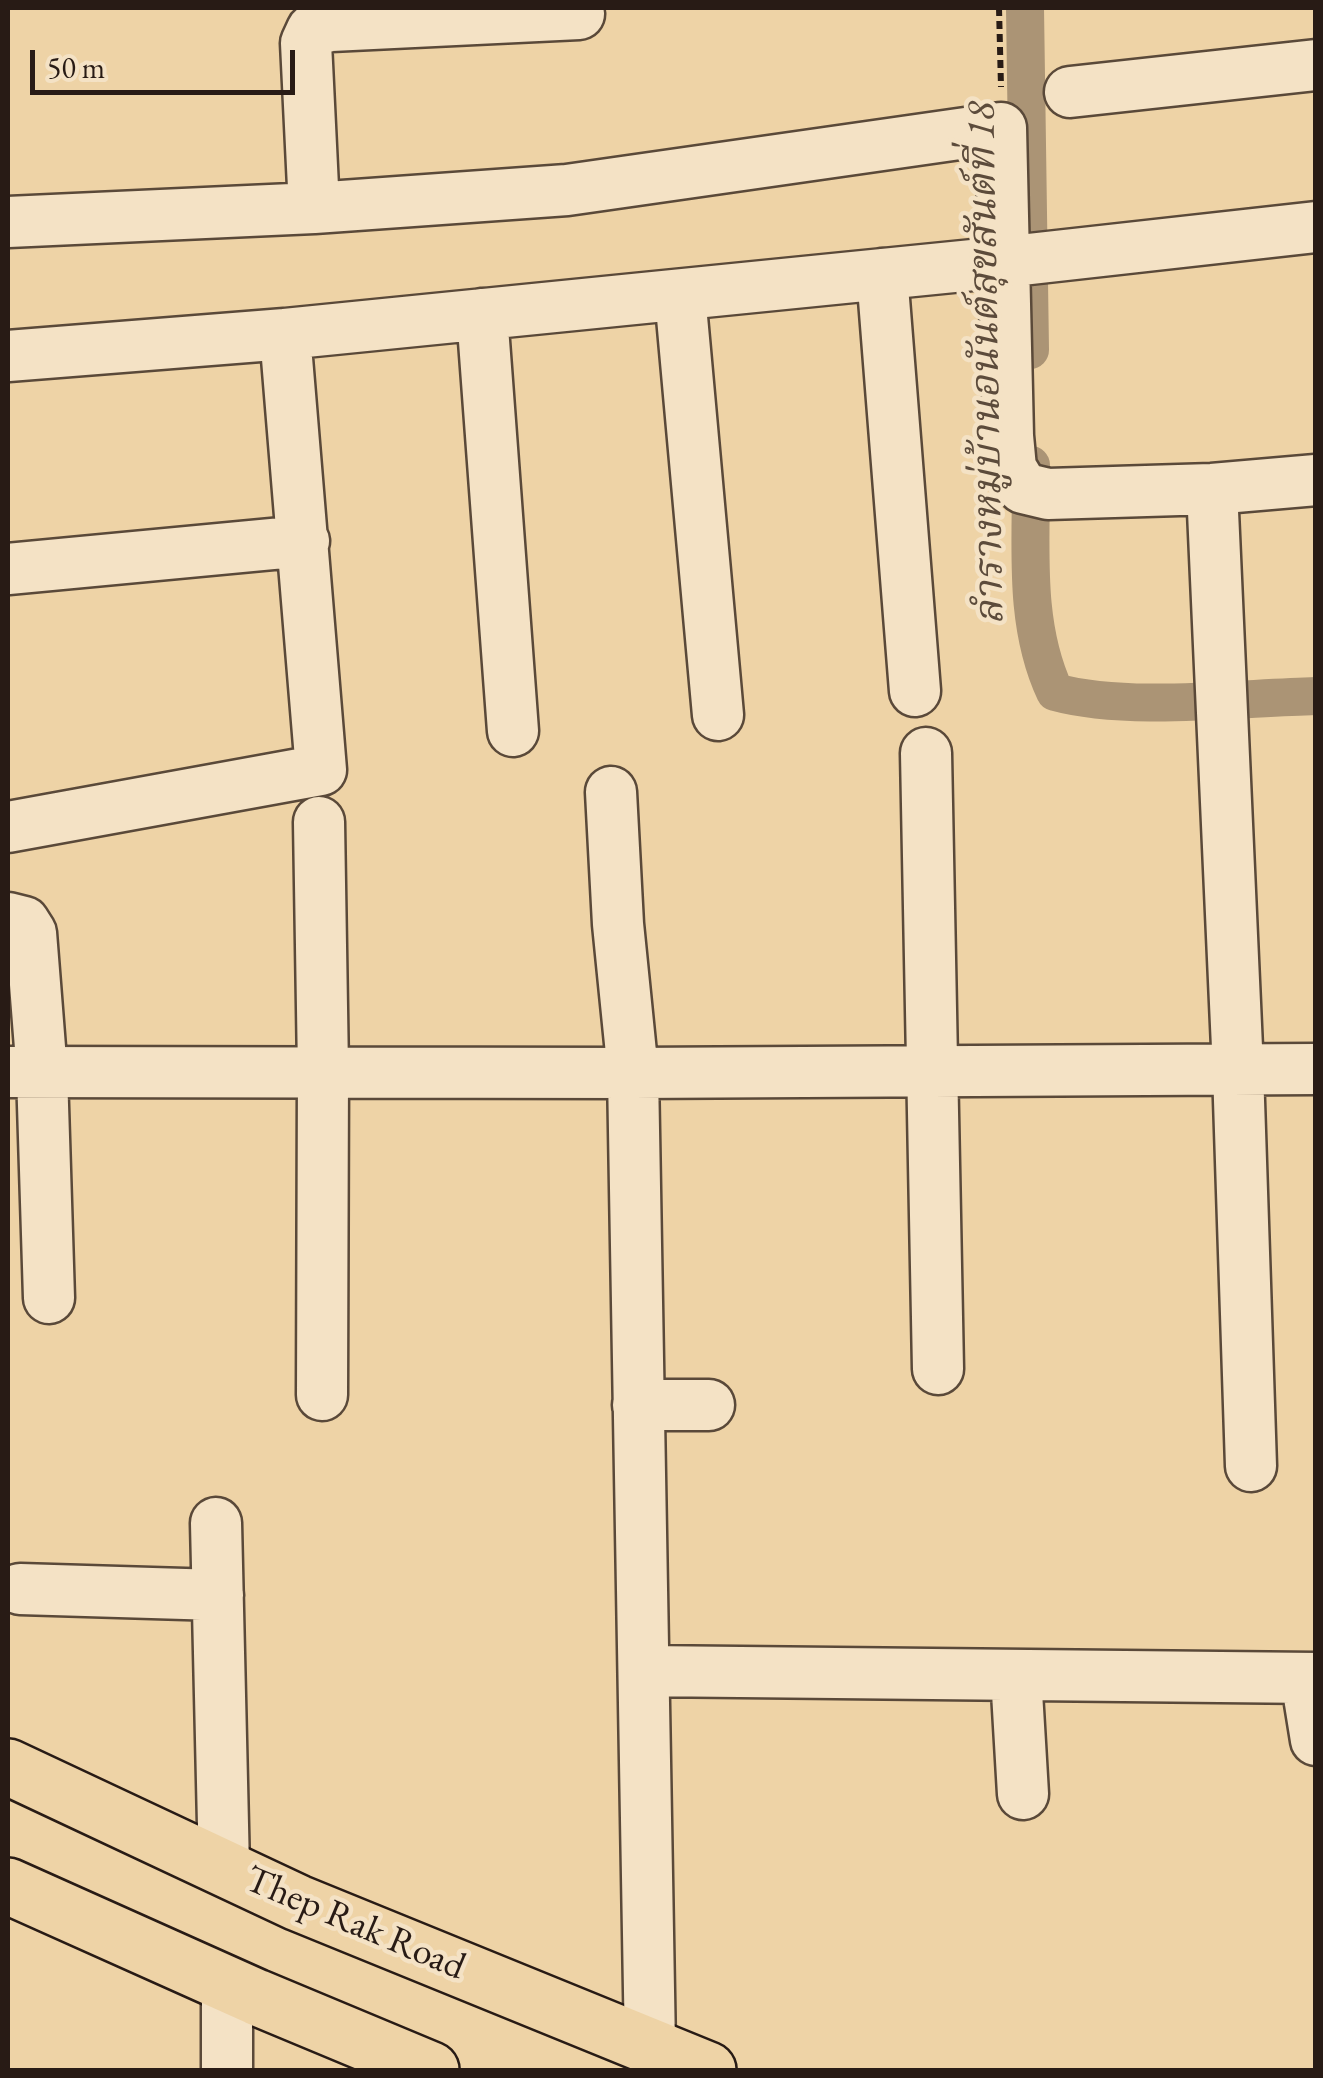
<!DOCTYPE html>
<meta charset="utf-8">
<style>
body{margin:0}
#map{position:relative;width:1323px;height:2078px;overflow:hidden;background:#eed3a6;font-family:"EB Garamond",serif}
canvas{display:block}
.frame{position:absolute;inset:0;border:10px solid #281b15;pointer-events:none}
.scale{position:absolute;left:30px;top:50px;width:265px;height:45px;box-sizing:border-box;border:5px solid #281b15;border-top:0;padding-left:12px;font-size:30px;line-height:35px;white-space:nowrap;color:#281b15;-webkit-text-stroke:8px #f4e2c5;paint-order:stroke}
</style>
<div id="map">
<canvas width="1323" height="2078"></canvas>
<div class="frame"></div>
<div class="scale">50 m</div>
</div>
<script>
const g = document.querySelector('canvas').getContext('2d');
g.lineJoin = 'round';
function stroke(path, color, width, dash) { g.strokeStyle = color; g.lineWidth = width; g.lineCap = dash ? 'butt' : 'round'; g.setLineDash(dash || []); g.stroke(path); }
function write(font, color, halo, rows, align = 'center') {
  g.font = font + ' "EB Garamond","Noto Serif Thai",serif'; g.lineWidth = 9; g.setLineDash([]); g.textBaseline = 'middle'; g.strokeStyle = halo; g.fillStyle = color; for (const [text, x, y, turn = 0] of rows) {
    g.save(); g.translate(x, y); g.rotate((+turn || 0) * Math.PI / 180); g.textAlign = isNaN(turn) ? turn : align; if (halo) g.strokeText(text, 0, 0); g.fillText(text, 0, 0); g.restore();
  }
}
stroke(new Path2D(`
 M1025 8 1030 350
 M1031 465C1032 540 1022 622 1055 692 1128 712 1238 698 1316 696`), '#ab9475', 38);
const minor = new Path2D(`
 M1070 92 1316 65
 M314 208 306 43 312 30 331 26 579 14
 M8 222 314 208 567 190 1001 128 1008 436 1011 468 1023 488 1048 494 1212 489 1316 480
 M882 274 915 691
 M680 295 718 715
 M482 314 513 731
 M8 356 285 334
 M1212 489 1238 1070 1251 1466
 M8 569 304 541
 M926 753 938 1369
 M611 792 618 924 633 1073 650 2047
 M319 822 323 1070 322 1395
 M8 827 321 770 285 334 1003 262 1316 227
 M8 918 24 922 31 933 42 1073 49 1298
 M8 1072 633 1073 1316 1069
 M638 1405H709
 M216 1523 224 1868
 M20 1589 218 1595
 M644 1671 1316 1678
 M1016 1675 1023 1794
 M1306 1678 1316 1740
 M227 1984V2070`);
const major = new Path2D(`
 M8 1767 298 1903 708 2070
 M8 1886 256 1997 431 2070`);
stroke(minor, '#5a4939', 55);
stroke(major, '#281b15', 60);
stroke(new Path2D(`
 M999 8 1001 87`), '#281b15', 6, [8, 5]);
stroke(minor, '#f4e2c5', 50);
stroke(major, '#eed3a6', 55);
write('38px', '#281b15', '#f4e2c5', [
 ["Thep Rak Road",355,1924,23]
]);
write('italic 40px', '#5c4b3b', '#f4e2c5', [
 ["ลำรางหมู่บ้านอนันต์สุขสันต์ที่ 18",987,363,-91]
]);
</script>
